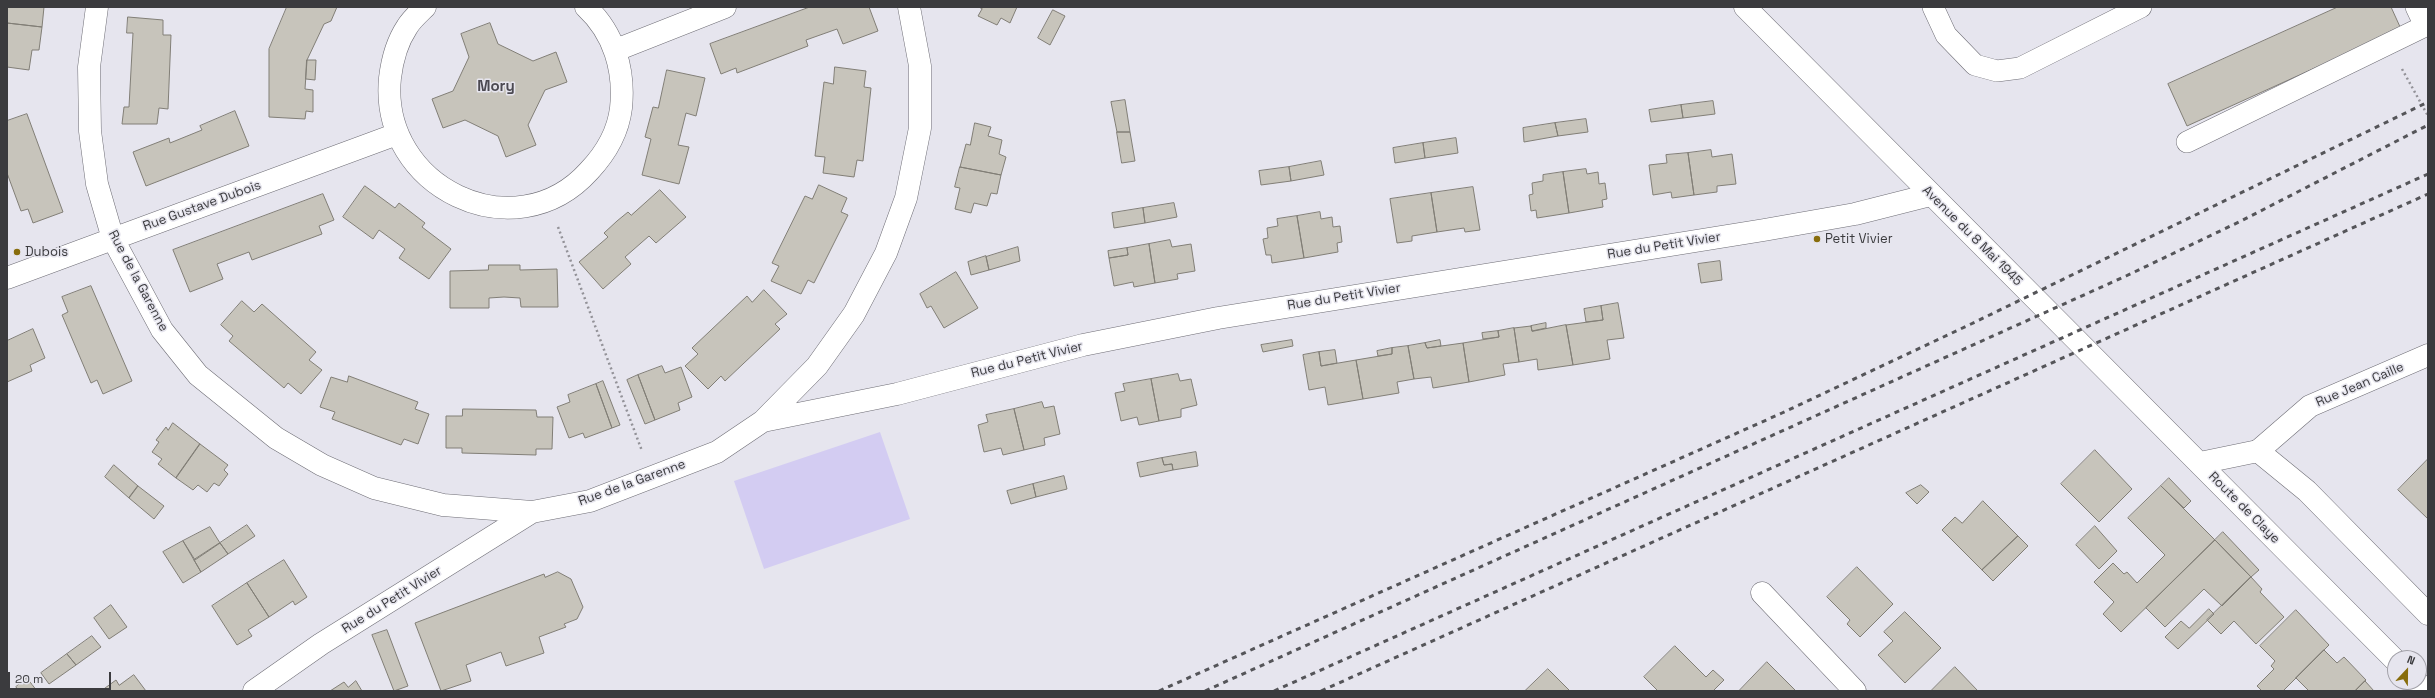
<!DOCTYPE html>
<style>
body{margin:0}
#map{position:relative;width:2435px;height:698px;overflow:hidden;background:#e6e5ee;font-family:"Space Grotesk",sans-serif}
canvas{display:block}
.frame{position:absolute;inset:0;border:8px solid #3b3b3e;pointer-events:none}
.north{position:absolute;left:2387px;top:650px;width:40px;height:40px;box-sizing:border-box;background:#e6e5ee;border:1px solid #a2a1a8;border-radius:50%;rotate:22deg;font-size:11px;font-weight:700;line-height:16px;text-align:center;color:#3b3b3e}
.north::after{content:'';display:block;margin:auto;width:14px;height:18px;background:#886d0c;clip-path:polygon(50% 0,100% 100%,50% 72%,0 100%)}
.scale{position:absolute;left:8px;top:672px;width:103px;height:18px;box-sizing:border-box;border:2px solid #3b3b3e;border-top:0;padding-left:5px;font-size:12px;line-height:14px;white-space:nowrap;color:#3b3b3e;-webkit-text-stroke:3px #e6e5ee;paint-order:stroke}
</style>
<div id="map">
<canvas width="2435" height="698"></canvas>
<div class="frame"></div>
<div class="north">N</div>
<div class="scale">20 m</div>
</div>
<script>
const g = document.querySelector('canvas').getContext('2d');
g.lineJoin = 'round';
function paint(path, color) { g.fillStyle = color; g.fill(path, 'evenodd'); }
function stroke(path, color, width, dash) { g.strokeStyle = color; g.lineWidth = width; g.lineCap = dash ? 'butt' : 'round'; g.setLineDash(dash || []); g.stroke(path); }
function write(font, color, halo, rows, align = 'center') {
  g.font = font + ' "Space Grotesk",sans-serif'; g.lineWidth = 3; g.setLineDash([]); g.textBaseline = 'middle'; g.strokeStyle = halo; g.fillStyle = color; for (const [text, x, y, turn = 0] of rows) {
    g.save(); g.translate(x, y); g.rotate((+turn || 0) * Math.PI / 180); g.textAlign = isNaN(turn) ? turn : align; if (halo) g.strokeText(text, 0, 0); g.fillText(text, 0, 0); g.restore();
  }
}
paint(new Path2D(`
 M880 432 910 519 764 569 734 481Z`), '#d3ccf2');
const building = new Path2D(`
 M7 7H44L42 27 7 23Z
 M287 7H337L331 21 324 24 307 60 305 89 313 90V112L306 111 305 119 269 117V49Z
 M810 7H869L878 31 843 44 837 29 806 40 808 46 737 73 736 68 721 74 710 44Z
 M979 7H1017L1010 23 1001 18 997 25 978 16 982 9Z
 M2338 7H2391L2401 29 2187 126 2168 84Z
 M1053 10 1065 16 1050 45 1038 38Z
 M128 17 163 20V35H171L168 109 159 108 157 124H122L124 107H129L133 33H127Z
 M7 23 42 27 39 50H32L29 70 7 67Z
 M490 23 498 44 533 61 556 52 567 82 545 90 528 125 536 145 506 157 498 136 465 120 443 128 432 99 453 91 469 57 461 34Z
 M307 60H316L315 80 306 79Z
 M835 67 866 71 864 87 871 88 863 161 857 160 854 177 823 173 825 157 815 156 824 82 833 84Z
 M667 70 705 78 696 116 686 113 678 145 689 147 679 184 642 175 651 139 645 137 653 107 658 108Z
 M1125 100 1130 132H1117L1111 102Z
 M1713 101 1715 114 1683 118 1681 105Z
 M1681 105 1683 118 1651 122 1649 110Z
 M235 111 249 146 146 186 133 152 169 138 170 143 202 130 200 126Z
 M27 114 63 212 33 223 28 209 21 211 7 173V121Z
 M1586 119 1588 132 1558 136 1555 123Z
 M975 123 991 127 988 136 1002 140 999 154 1006 157 1001 175 960 167 966 144 970 145Z
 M1555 123 1558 136 1524 142 1523 128Z
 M1117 132H1130L1135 161 1122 163Z
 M1456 138 1458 153 1425 158 1423 143Z
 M1423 143 1425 158 1395 163 1393 148Z
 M1711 150 1712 157 1732 154 1736 184 1717 186V192L1694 195 1688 153Z
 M1688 153 1694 195 1672 198 1671 192 1653 195 1649 165 1667 163 1666 155Z
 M1321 161 1324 175 1291 181 1289 167Z
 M960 167 1001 175 997 194 991 193 987 206 974 203 971 213 955 209 960 188 955 187Z
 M1289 167 1291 181 1261 185 1259 171Z
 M1586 169 1587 174 1598 172 1599 184 1605 183 1607 199 1602 200 1603 207 1569 213 1563 172Z
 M1563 172 1569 213 1537 218 1536 210 1531 211 1529 195 1533 194 1532 183 1543 181V175Z
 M819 185 847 198 841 212 848 215 814 283 808 280 801 294 771 281 779 266 772 263 805 196 812 199Z
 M365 186 395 208 399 203 425 223 422 227 451 249 429 279 399 258 405 249 379 230 373 239 343 217Z
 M1473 187 1480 230 1465 232 1464 228 1437 232 1431 193Z
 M660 190 686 217 656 243 649 236 625 257 631 264 603 289 579 262 608 237 604 233 617 221 628 212 631 215Z
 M1431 193 1437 232 1412 236V241L1397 243 1390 199Z
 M323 194 334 220 319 226 322 234 252 260 249 252 217 264 223 279 190 292 173 250Z
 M1174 203 1177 217 1145 223 1143 208Z
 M1143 208 1145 223 1114 228 1112 213Z
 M1320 212 1321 219 1332 217 1333 227 1340 226 1342 242 1337 243 1338 252 1304 258 1297 216Z
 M1297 216 1304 258 1272 263 1271 255H1266L1263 239 1268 238 1267 228 1278 226 1277 219Z
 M1170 240 1172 247 1191 244 1195 271 1177 274 1178 279 1155 283 1149 244Z
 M1149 244 1155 283 1134 287 1133 282 1114 286 1109 258 1128 255 1127 248Z
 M1018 247 1020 261 989 270 986 257Z
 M1127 248 1128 255 1109 258 1108 251Z
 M986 256 989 270 971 275 968 262Z
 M1720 261 1722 280 1701 283 1698 264Z
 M489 265H520V270L557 269 558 307H521L520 298 504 297 489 298V308H450V271L488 270Z
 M956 272 978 308 944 328 931 306 927 308 920 294Z
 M91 286 132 381 103 394 97 380 91 383 62 315 68 312 62 297Z
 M764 290 787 314 775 324 780 329 725 381 721 376 708 389 685 366 698 354 692 348 747 296 752 302Z
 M242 301 254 312 262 304 316 352 309 360 322 370 301 394 288 383 284 388 229 341 233 336 221 325Z
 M1618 303 1624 338 1607 340 1610 359 1573 365 1566 325 1603 320 1601 306Z
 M1601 306 1603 320 1586 322 1584 309Z
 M1546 323V328L1532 331 1531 326Z
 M1566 325 1573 365 1538 370 1537 359 1519 362 1514 328 1531 326 1532 331Z
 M1514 328 1519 362 1503 364 1505 375 1469 382 1463 343 1499 337 1498 331Z
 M33 329 45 358 30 365 32 371 7 382V341Z
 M1498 331 1499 337 1483 339 1482 333Z
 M1292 340 1293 346 1263 352 1261 345Z
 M1440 340 1441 346 1427 348 1425 343Z
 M1425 343 1427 348 1463 343 1469 382 1433 388 1431 377 1414 379 1408 346Z
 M1408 346 1414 379 1397 382 1399 393 1363 399 1356 360 1392 354V348Z
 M1392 348V354L1378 356 1377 351Z
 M1335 350 1337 363 1321 366 1319 352Z
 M1319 352 1321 366 1356 360 1363 399 1328 405 1325 387 1309 390 1303 355Z
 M662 366 665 373 681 367 692 397 678 403 680 410 655 420 638 375Z
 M1178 374 1180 381 1191 379 1197 405 1181 409V417L1159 421 1151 379Z
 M638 375 655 420 645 424 627 380Z
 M349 376 418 402 415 409 429 414 418 444 404 439 401 445 332 419 335 412 320 407 331 377 347 382Z
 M1151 379 1159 421 1139 425 1137 417 1121 421 1115 393 1125 391 1123 384Z
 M603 381 620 425 612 428 596 384Z
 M596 384 612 428 585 438 583 433 569 438 557 407 570 402 568 395Z
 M1042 402 1044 408 1054 406 1060 434 1044 438 1045 445 1024 450 1014 409Z
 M463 409 536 410 537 417H553L552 449H536V455L500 454 462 453V448H446V416H462Z
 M1014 409 1024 450 1003 455 1001 448 984 452 978 425 988 422 986 415Z
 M173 423 200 444 176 478 158 464 162 459 152 452 159 442 156 440 166 427 168 430Z
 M200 444 228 465 224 470 228 474 219 486 214 483 207 492 198 485 193 490 176 478Z
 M2095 450 2132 489 2099 522 2061 484Z
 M1196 452 1198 466 1173 470 1172 464 1164 465 1162 458Z
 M1162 458 1164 465 1172 464 1173 470 1140 477 1137 463Z
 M2428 459V519L2398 490Z
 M114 465 138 486 129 498 105 477Z
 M1064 476 1067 489 1036 497 1033 484Z
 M2169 478 2191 501 2184 508 2161 486Z
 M1033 484 1036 497 1011 504 1007 491Z
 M1921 485 1929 492 1917 504 1906 493Z
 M138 486 164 506 154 519 129 498Z
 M2161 486 2215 540 2121 632 2103 614 2114 602 2094 582 2113 563 2124 574 2127 572 2137 583 2165 555 2128 518Z
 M1983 501 2018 536 1982 570 1942 530 1955 517 1962 523Z
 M247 525 255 536 228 554 220 543Z
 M2095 526 2117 551 2099 569 2076 545Z
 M210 527 220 543 195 560 183 541Z
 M2223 532 2259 570 2251 577 2215 540Z
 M2018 536 2028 546 1993 581 1982 570Z
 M2215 540 2251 577 2222 606 2204 589 2165 627 2146 608Z
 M183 541 201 572 183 583 163 552Z
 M220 543 228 554 201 572 194 560Z
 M284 560 307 597 295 605 293 601 269 617 247 583Z
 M1857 567 1893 604 1860 637 1847 624 1850 620 1827 597Z
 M558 572 571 579 583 607 577 619 564 624 566 627 539 637 544 653 506 666 501 652 466 665 471 681 441 691 415 623 544 574 545 577Z
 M2251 577 2262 589 2260 592 2284 617 2256 644 2234 621 2221 634 2207 620Z
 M247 583 269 617 248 630 252 636 237 645 212 606Z
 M111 605 127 627 109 639 94 618Z
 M2209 609 2214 614 2178 649 2165 637 2181 621 2189 628Z
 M2296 610 2329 645 2283 691H2262L2257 686 2274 669 2271 666 2275 661 2260 646Z
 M1905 612 1941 648 1905 683 1878 655 1893 641 1884 632Z
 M387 630 408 686 394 691 372 635Z
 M92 636 101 647 76 665 67 654Z
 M1675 646 1706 677 1713 670 1724 680 1713 691H1658L1644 677Z
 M2324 650 2337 663 2344 657 2366 680 2355 691H2309L2296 678Z
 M67 654 76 665 49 684 41 673Z
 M1767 662 1796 691H1739Z
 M1955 667 1978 691H1931Z
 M1548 669 1570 691H1525Z
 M134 675 146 691H101L116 680 119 685Z
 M27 678 37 691H19L16 687Z
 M356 681 362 691H330L344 682 348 687Z
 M2365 681 2374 691H2355Z`);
paint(building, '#c7c4bb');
stroke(building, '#817e76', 1);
const lane = new Path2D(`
 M1933 7 1946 35 1975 65 1997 71 2020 68 2141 7
 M2187 142 2425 26 2416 7`);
const street = new Path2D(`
 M97 7 89 67 90 131 97 184 113 239 162 330 198 375 276 438 322 465 374 488 443 505 532 512 590 501 717 452 763 421 817 366 854 314 886 253 906 198 920 128V66L909 7
 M425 7C419 13 411 20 407 27 397 42 392 61 390 78 379 187 515 253 589 171 606 153 618 133 621 108 625 70 614 33 586 7
 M616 50 725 7
 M7 278 397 134
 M763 421 897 394 1083 345 1218 318 1764 230 1855 214 1930 195
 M2258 451 2310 406 2428 355
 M1762 593 1855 691
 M254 691 321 644 532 512`);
const secondary = new Path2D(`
 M1745 7 2395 660
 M2200 463 2258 451 2307 491 2428 614
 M2417 682 2426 691`);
stroke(lane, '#6e6d75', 22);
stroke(street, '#6e6d75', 23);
stroke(secondary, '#6e6d75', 23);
stroke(new Path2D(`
 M2402 69 2428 116
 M558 227 642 451`), '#939298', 2.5, [2, 3]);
stroke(lane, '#fff', 21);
stroke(street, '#fff', 22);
stroke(secondary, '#fff', 22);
stroke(new Path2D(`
 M1159 691 1782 413 1971 324 2428 102
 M1205 691 2126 276 2241 221 2428 125
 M1274 691 2428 174
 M1321 691 2428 194`), '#555559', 3, [5, 5]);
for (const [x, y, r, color] of [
 [1817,239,4,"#886d0c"],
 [17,252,4,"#886d0c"]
]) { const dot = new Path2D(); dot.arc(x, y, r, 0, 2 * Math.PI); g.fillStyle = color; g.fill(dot); stroke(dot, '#e6e5ee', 1.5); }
write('13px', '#3b3b3e', '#e6e5ee', [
 ["Rue Gustave Dubois",202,206,-20],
 ["Avenue du 8 Mai 1945",1972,236,45],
 ["Rue du Petit Vivier",1664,246,-9],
 ["Rue de la Garenne",138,281,62],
 ["Rue du Petit Vivier",1344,297,-9],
 ["Rue du Petit Vivier",1027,360,-14],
 ["Rue Jean Caille",2360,385,-23],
 ["Rue de la Garenne",632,483,-20],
 ["Route de Claye",2244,508,45],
 ["Rue du Petit Vivier",392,600,-32]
]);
write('13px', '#3b3b3e', '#e6e5ee', [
 ["Petit Vivier",1825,239],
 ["Dubois",25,252]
], 'left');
write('bold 15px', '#4b4951', '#e6e5ee', [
 ["Mory",496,87]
]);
</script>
